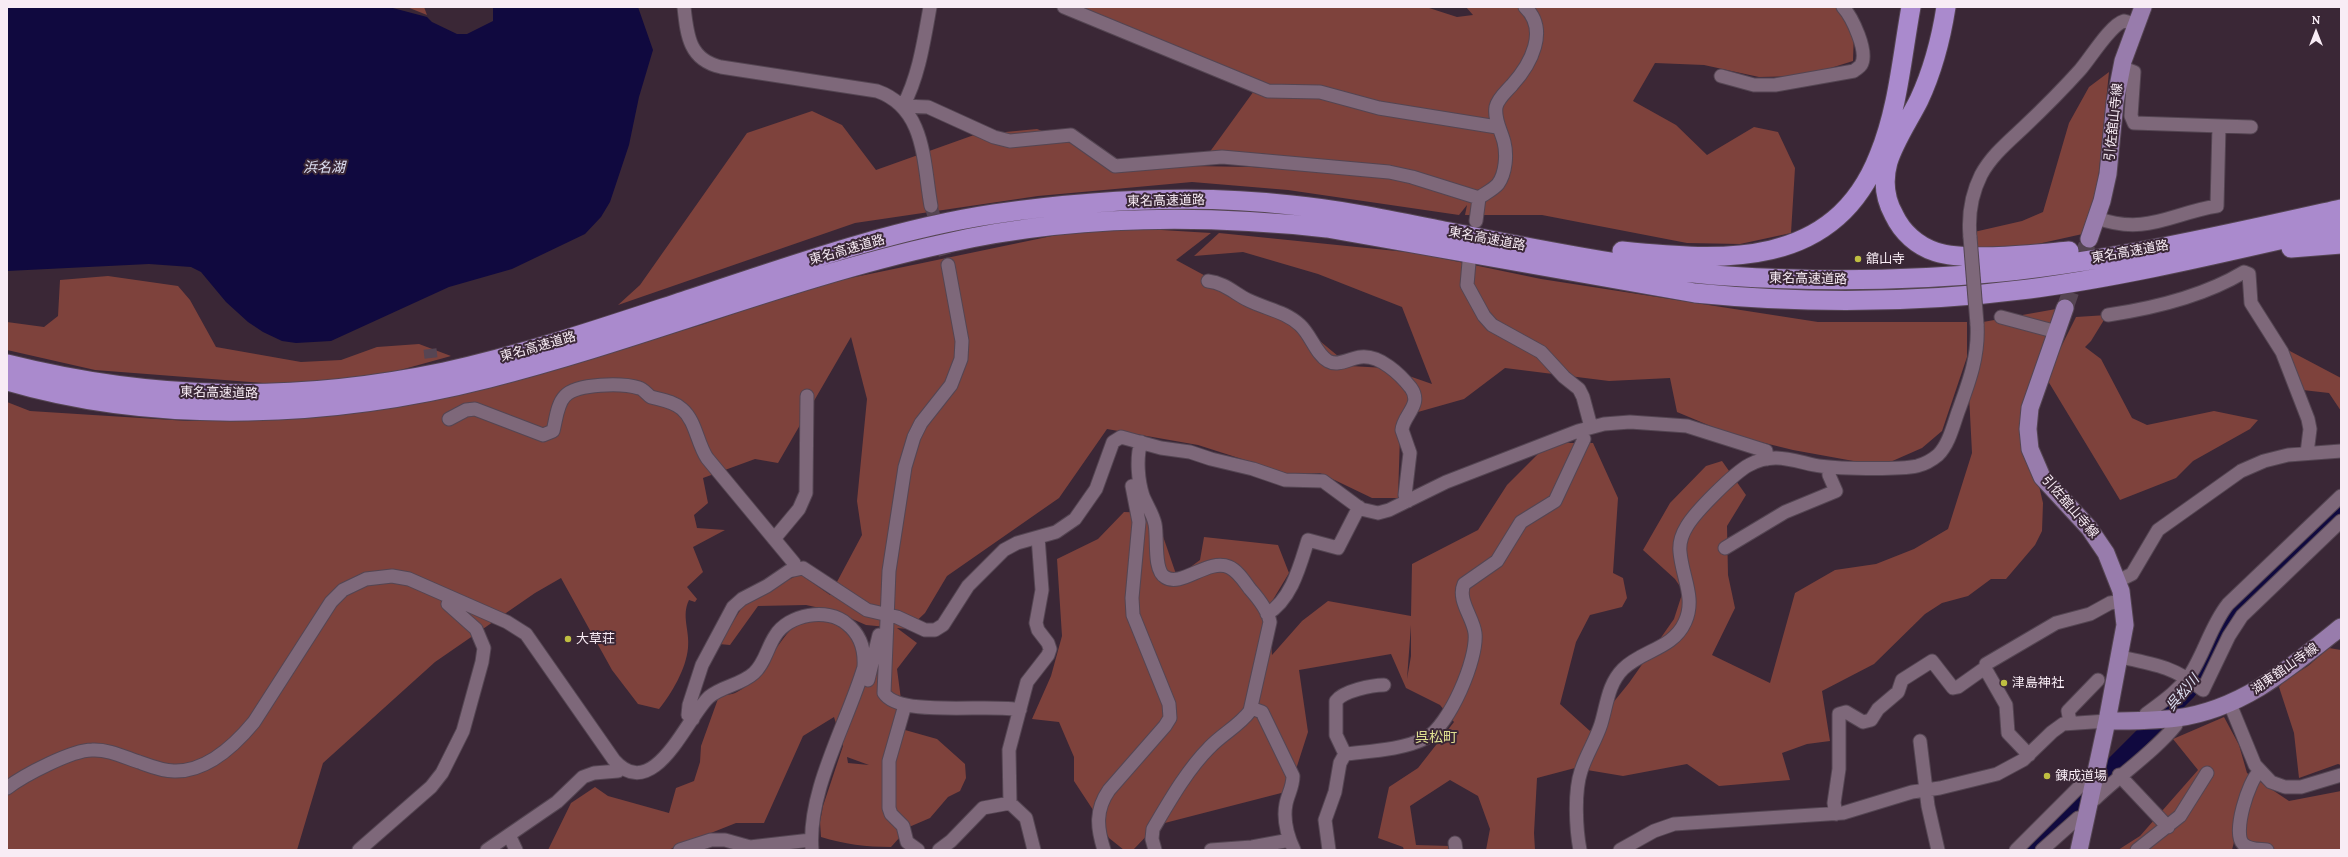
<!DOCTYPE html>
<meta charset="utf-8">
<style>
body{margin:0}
#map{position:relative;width:2348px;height:857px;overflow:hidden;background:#3a2736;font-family:Lora,serif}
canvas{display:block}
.frame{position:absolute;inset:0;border:8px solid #f8ecf5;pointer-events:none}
.north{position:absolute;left:2296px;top:12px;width:40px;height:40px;-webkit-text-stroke:3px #3a2736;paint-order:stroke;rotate:0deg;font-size:11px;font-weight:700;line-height:16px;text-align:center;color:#f8ecf5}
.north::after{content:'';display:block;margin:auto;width:14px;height:18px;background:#f8ecf5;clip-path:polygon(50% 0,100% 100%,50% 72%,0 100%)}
</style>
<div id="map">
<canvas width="2348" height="857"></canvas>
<div class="frame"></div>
<div class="north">N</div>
</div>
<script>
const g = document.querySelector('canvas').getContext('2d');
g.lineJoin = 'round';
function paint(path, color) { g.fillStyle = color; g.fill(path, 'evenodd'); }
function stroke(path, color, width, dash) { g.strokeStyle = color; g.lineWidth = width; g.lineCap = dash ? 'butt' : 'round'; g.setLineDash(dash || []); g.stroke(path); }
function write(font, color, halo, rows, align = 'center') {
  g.font = font + ' Lora,"Noto Sans JP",serif'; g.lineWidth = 4; g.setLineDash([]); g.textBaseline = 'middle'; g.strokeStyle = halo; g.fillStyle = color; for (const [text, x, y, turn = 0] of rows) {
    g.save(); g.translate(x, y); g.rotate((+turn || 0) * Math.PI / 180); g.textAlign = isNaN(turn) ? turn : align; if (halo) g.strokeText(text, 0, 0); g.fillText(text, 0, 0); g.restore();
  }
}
paint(new Path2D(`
 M407 7H424L427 15Z
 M1079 7H1426L1457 17 1473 15 1466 7H1835L1854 30 1853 61 1805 76 1759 77 1704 65 1655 63 1633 101 1676 125 1707 155 1754 127 1778 132 1795 168 1791 233 1740 244 1687 243 1542 215H1465L1467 205 1459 215 1288 190 1192 182 1038 196 855 223 618 305 640 285 747 133 812 111 842 125 876 170 974 135 1037 129 1129 165 1252 167 1324 172 1320 161 1257 153H1209L1259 84Z
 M2109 72 2097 191 2087 233 2024 247 1978 250 1974 232 2022 221 2043 212 2069 123 2089 87Z
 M1145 229 1211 233 1176 260 1309 332 1350 366 1386 368 1432 384 1402 307 1318 274 1243 252 1194 256 1219 233 1416 253 1541 279 1818 322H1967V357L1942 431 1922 448 1881 466 1793 450 1732 435 1677 412 1670 378 1609 381 1505 368 1464 399 1418 412 1400 435 1398 498H1372L1320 473 1292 475 1198 445 1107 429 1059 498 947 576 925 613 908 629 897 628 917 643 897 669 905 730 937 739 965 764 966 778 960 791 948 797 930 818 909 827 891 847C866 847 844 844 821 837L820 822 823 806 843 746 834 717 803 736 764 823H736L668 850H548L571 803 595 787 608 796 669 813 676 788 694 781 700 762 701 746 719 696C725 695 732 695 737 692 766 679 783 622 809 618 824 615 841 627 854 635L864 666 887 627 866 625 834 611 806 605 758 606 730 645 719 644 746 601 800 574 830 595 862 535 857 501 867 399 851 337 778 463 755 459 703 478 708 503 694 515 697 528 725 530 693 547 703 572 687 587 697 599 695 602 689 600C681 616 690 631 688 648 686 669 672 693 659 709L638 704 612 670 561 578 535 593 435 662 323 763 297 850H7V402L30 411 188 421 328 416 501 385 704 324 817 285 1071 232ZM847 757 869 765 848 763Z
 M108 276 178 286 190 300 216 347 301 362 341 360 377 347 419 344 451 356 375 377 289 385 95 370 7 350V322L44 327 58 316 60 280Z
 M2056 309 2023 417 2043 503 2042 531 2035 545 2006 579H1991L1968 596 1942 603 1925 614 1874 664 1822 691 1830 741 1807 744 1782 753 1790 780 1719 786 1687 764 1623 776 1575 768 1537 778 1534 833 1535 850H1486L1490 829 1478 796 1450 780 1410 806 1416 845 1450 846 1448 850H1404L1403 847 1378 838 1389 787 1418 768 1454 722 1440 705 1406 688 1391 654 1299 670 1308 732 1289 791 1157 825 1133 850H1124L1109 838 1097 816 1074 781V757L1059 722 1032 719 1051 676 1062 636 1057 559 1098 539 1124 512 1155 513 1177 577 1200 560 1204 537 1278 545 1289 573 1268 608 1272 655 1302 621 1328 601 1411 616 1412 564 1478 530 1507 485 1543 449 1559 443H1593L1618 498 1613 573 1623 578 1627 598 1622 607 1590 615 1576 642 1560 704 1590 731 1629 683 1674 619 1683 591 1675 579 1643 550 1670 503 1706 466 1722 461 1746 495 1727 526 1728 575 1735 608 1712 655 1770 683 1795 593 1835 570 1876 564 1914 549 1948 529 1972 453 1969 395 1983 322ZM1411 625V656L1407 679Z
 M2107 315 2091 341 2085 347 2101 359 2132 418 2147 425 2214 411 2258 420 2250 429 2193 461 2176 478 2120 500 2048 381 2053 363 2076 317Z
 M2269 340 2341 378V411L2329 393 2294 389Z
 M2329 648 2341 650V765L2338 764 2299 778 2294 733 2279 687 2284 681 2308 666Z
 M2224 717 2239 745 2247 773 2289 801 2341 791V850H2269L2246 842H2234L2232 850H2118L2140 836 2198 770 2173 739Z`), '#7e423c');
paint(new Path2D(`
 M7 7H389L427 17 432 22 457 34H467L493 21V7H638L653 50 639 97 629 145 610 202 601 217 585 234 512 269 449 287 331 341 296 343 282 341 263 332 248 322 226 302 201 272 191 267 149 264 7 271Z`), '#10093f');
stroke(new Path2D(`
 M2029 850 2187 692 2200 675 2221 632 2235 610 2341 509`), '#10093f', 17);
stroke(new Path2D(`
 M931 206 948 265
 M430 349 431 358`), '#564553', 13, [13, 6]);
stroke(new Path2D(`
 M2065 308 2089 239`), '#564553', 17, [17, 8]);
const minor = new Path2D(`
 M684 7C687 35 689 60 721 67L877 91C926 108 923 162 931 206
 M930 7C924 40 919 76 903 106L928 107 994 137 1010 141 1071 135 1115 166 1222 157 1389 172 1412 177 1479 198
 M1064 7 1268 91 1320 92 1379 108 1497 127
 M2121 67 2134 72 2131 116 2134 123 2251 127
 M1721 76 1754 85H1775L1854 71C1856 69 1860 67 1861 65 1869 52 1852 17 1843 7
 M2097 218C2146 236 2172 213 2217 206L2219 126
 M1476 221 1479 198C1484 194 1494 189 1498 184 1506 173 1507 154 1504 142 1501 130 1494 120 1496 107 1498 98 1507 91 1512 85 1531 64 1549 30 1525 7
 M1970 237C1968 215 1971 195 1981 175 1991 156 2008 142 2024 127 2043 109 2062 90 2080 70 2090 59 2110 25 2124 21L2135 24
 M1469 262 1467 285 1484 316 1492 325 1541 352 1564 377 1579 389 1583 397 1591 427
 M948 265 962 341 961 359 951 385 921 423 914 437 905 467 889 571 884 693C899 718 992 703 1020 710
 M1208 281C1225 283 1234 293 1248 300 1266 309 1285 311 1300 325 1311 335 1316 354 1328 361 1338 367 1350 358 1361 357 1380 355 1400 374 1411 388 1423 405 1403 415 1402 430L1410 453 1405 495 1408 501
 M2108 315C2155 308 2204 296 2244 272L2249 274 2251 303 2282 352 2308 419 2310 429 2307 453
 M2001 317 2057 332
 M449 419 466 410 475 409 543 435 553 431C556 420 557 404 565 396 577 383 623 383 639 388 644 389 647 395 651 397 662 400 673 401 682 409 696 421 697 443 707 458L794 563 795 568
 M1141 442C1136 458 1138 481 1143 496 1147 506 1153 514 1155 524 1158 538 1153 570 1165 577 1181 588 1208 558 1229 567 1238 571 1244 581 1250 589 1258 598 1268 610 1270 622L1250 711C1239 726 1222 734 1209 748 1187 770 1169 802 1153 829L1152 839 1155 850
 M774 539 799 509 806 493 807 396
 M1725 548 1785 512 1836 491 1829 475V467
 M2118 581 2132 574 2158 530 2241 471 2264 461 2288 455 2341 451
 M1267 614C1292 599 1300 565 1308 540L1338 548 1359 507
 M2120 657C2154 664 2175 667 2203 690L2229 636 2242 616 2341 521
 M868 680 879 635
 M2230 704 2255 765 2271 782 2285 787H2301L2341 775
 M905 705 889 761V808L891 814 903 826 907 842 918 850
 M1251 708 1262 712 1293 776C1293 787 1288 794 1286 804 1283 819 1288 837 1294 850
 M693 719 688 715 689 705 702 665 733 607 742 599 767 586 789 571 803 568 867 610 897 617 925 630H935L943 625 968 586 1004 550 1017 543 1056 532 1075 519 1096 489 1113 442 1121 437 1161 448 1190 452 1211 459 1253 469 1285 480 1323 481 1361 509 1378 513 1389 510 1446 482 1578 431 1604 424 1630 422 1687 426 1766 451 1767 459
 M2146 721V714C2162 702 2178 691 2190 675 2205 652 2211 625 2228 604L2341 496
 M2070 722 2068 711 2098 680
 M1920 741 1928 806 1938 850
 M1345 754C1370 751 1402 750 1426 738 1449 726 1478 659 1475 633 1473 617 1457 600 1464 584L1497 561 1521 522 1555 501 1584 439 1581 431
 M1345 754 1336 735V701C1343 691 1372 685 1384 685
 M2029 755 2008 733 2006 705 1986 670V664L2056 623 2090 614 2110 603 2122 601
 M2259 772C2249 780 2232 833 2243 844 2249 850 2259 849 2267 850
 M2119 775 2168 827
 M7 788C24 775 72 750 92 750 108 749 124 757 139 762 150 766 162 771 174 771 206 772 235 745 254 722L331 602 343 590 366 579 392 576 409 579 507 622 526 634 614 760C654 805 687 717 709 697 722 686 741 685 754 673 765 663 767 648 775 636 788 614 828 607 847 624 861 635 865 651 864 667 847 724 807 791 812 850
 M2090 798 2095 799C2120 775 2155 751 2176 725L2175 718
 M1010 803 1009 750 1027 682 1048 655 1050 649 1048 643 1038 630 1036 623 1042 590 1038 537
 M1836 814 1834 803 1839 769V714L1846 712 1863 722 1871 720 1878 709 1898 692 1902 680 1932 661 1953 688 1958 687 1982 670H1986
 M509 835 516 850
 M1455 843 1456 850
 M359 850 431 787 442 773 463 731 482 662 484 648 476 629 448 604 451 598
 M487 850 557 802 583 777 594 773 618 771 621 767
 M680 850 711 840H725L750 847 811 840
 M939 850 951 841 983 808 1010 803 1026 818 1034 850
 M1104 850C1097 828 1095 810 1109 790L1165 726 1170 718 1169 704 1133 615 1132 598 1139 522 1132 486
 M1211 850 1252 847 1290 840
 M1329 850 1325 820 1335 792 1340 763 1345 754
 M1580 850C1576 829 1574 792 1581 771 1586 755 1596 740 1601 724 1607 704 1608 684 1623 669 1642 650 1673 649 1685 622 1696 598 1682 577 1680 552 1679 543 1682 534 1687 526 1696 511 1734 473 1749 465 1772 452 1791 460 1814 465 1834 469 1898 470 1917 466 1925 464 1932 460 1938 455 1949 444 1953 426 1958 412 1969 382 1979 356 1977 324
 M1620 850 1654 831 1674 824 1843 813 1912 792 1940 788 1997 774 2023 760 2052 732 2063 724 2107 721
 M2016 850 2085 781 2093 783
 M2042 850 2078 818 2085 819
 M2137 850 2180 816 2207 773`);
const major = new Path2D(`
 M2089 239 2102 201 2108 174 2115 102 2123 61 2143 7
 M2065 308 2030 408 2028 429 2030 449 2042 477 2089 528 2106 553 2121 591 2125 625 2107 721 2079 850
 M2107 721C2130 721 2154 721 2177 718 2243 709 2291 667 2341 627`);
const highway = new Path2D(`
 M1946 7C1941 39 1933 70 1919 100 1909 120 1895 140 1888 162 1883 180 1885 199 1894 215 1902 232 1917 246 1936 252 1967 262 2035 254 2069 251
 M2291 248 2341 244
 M1622 251C1722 261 1834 270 1879 155 1898 109 1902 56 1911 7
 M7 364C155 401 295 403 444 372 526 354 605 327 684 301 785 268 888 230 994 214 1092 200 1193 194 1291 205 1343 210 1394 221 1444 231 1537 249 1632 269 1727 276 1818 282 1910 281 2001 272 2116 260 2229 234 2341 209
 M7 381C160 426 336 417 489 378 642 339 789 278 943 244 1069 215 1199 214 1327 228L1695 293C1806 304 1919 303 2029 289 2134 275 2237 249 2341 226`);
stroke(minor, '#544552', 15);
stroke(major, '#544552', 19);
stroke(highway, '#544552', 21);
stroke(minor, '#7e687a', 13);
stroke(major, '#987cac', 17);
stroke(highway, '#aa8acd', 19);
const minorBridge = new Path2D(`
 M1970 237 1977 324`);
stroke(minorBridge, '#544552', 15, []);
stroke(minorBridge, '#7e687a', 13);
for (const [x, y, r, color] of [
 [1858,259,4,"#bfbe41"],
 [568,639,4,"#bfbe41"],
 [2004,683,4,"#bfbe41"],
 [2047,776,4,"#bfbe41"]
]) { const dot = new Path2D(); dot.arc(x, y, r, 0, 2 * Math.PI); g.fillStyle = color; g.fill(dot); stroke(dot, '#3a2736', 1.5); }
write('13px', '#f8ecf5', '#3a2736', [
 ["引佐舘山寺線",2114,122,-84],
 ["東名高速道路",1166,201,-1],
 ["東名高速道路",1487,239,11],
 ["東名高速道路",847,250,-16],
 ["東名高速道路",2130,252,-10],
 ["東名高速道路",1808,279,1],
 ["東名高速道路",538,347,-16],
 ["東名高速道路",219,393,1],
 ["引佐舘山寺線",2070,507,49],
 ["湖東舘山寺線",2285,669,-35]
]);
write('13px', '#f8ecf5', '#3a2736', [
 ["舘山寺",1866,259],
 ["大草荘",576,639],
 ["津島神社",2012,683],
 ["錬成道場",2055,776]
], 'left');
write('italic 14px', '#dee0f3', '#3a2736', [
 ["浜名湖",324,168],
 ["呉松川",2183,693,-49]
]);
write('14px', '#dfe091', '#3a2736', [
 ["呉松町",1436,738]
]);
</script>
